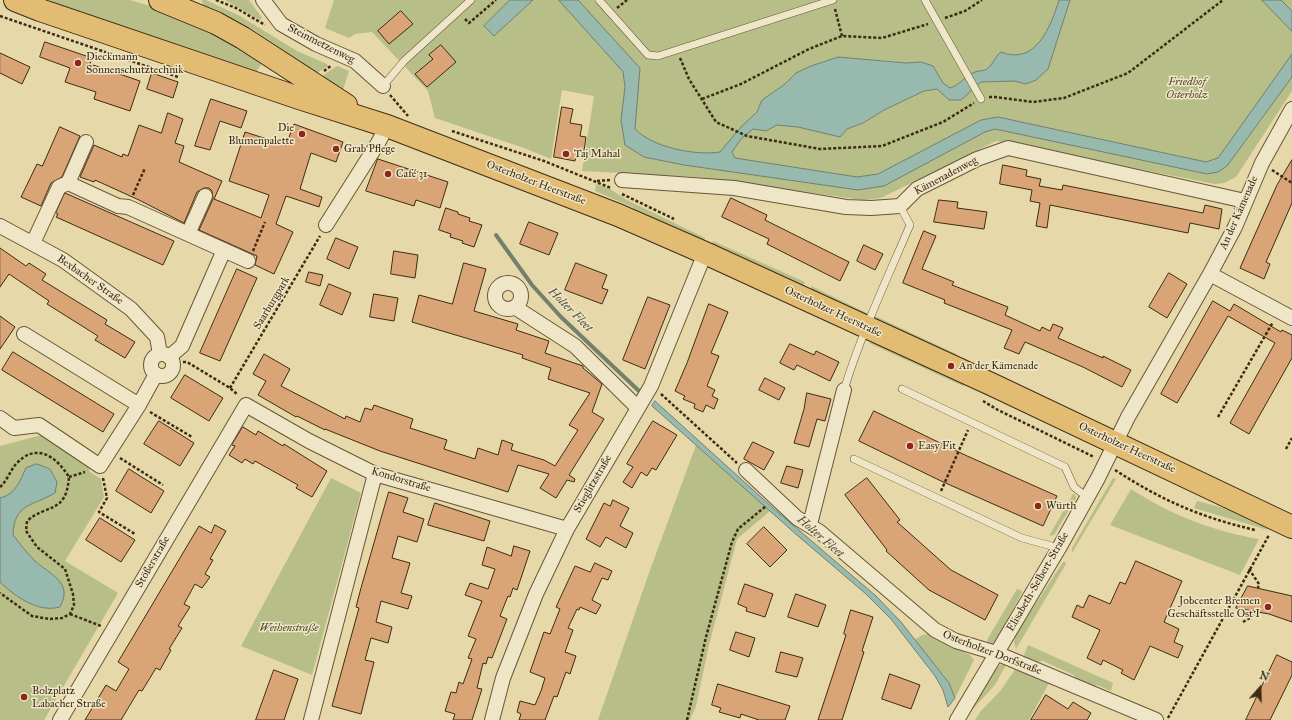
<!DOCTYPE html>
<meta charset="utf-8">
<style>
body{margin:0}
#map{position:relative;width:1292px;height:720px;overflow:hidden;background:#e6d8a9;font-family:"IM FELL Great Primer",serif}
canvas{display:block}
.north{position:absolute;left:1240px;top:668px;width:40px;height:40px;-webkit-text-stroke:3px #efe6c7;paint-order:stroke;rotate:20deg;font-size:11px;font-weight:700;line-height:16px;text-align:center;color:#3d2b13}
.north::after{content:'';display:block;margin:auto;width:14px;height:18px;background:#3d2b13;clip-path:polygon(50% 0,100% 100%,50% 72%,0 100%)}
</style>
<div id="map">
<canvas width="1292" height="720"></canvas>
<div class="north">N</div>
</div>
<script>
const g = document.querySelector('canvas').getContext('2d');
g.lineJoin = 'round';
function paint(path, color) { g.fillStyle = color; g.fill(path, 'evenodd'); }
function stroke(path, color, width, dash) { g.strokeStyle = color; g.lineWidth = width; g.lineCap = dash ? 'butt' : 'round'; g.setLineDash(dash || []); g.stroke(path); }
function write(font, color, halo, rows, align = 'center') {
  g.font = font + ' "IM FELL Great Primer",serif'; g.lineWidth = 3; g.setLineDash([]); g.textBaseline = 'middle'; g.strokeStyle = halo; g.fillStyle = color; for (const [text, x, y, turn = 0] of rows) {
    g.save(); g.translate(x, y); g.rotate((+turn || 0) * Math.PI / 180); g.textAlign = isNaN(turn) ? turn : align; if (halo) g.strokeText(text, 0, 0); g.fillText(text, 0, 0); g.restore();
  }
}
paint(new Path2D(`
 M51 0H130L181 15 222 33 262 63 257 71 249 72 49 4Z
 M202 0H206L240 16 297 51 327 64 328 66 317 73 254 30 203 5Z
 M225 0H249L262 18 260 20Z
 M334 0H1292V91L1236 177 1224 183 1215 184 996 141 881 198 863 200 697 177 582 171 594 96 562 90 551 159 524 148 435 118 428 91 372 32 355 34 349 38 325 28ZM878 60 906 63 921 62 937 89 924 91 884 110 863 123 847 129 777 125 766 131 749 121 757 112 762 100 785 84 796 73Z
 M337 66 349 71 343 90 322 76Z
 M596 184 610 189 627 200 705 238 703 242 648 219 632 207 595 191Z
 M713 241 805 282 803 287 711 246Z
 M811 286 867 313 865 316 813 292Z
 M873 315 956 354 954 358 872 319Z
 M876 342 954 378 964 384 963 386 869 343Z
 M42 435 88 467 90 472 101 479 104 497 65 561 118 593 44 720H0V446Z
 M696 445 770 511 737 539 709 645 696 706 690 720H598L649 573Z
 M331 478 361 493 312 675 241 646Z
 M1113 478 1116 479 1072 553V548Z
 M1131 489C1171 515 1212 531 1259 539L1240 575 1110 525Z
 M1073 494H1075L1076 498 1054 535 1049 536Z
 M1197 501 1231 510 1267 526 1268 530 1194 508Z
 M1063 562H1065L1066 564 1016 649 1014 642 1016 634Z
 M1017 589 1021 590 1022 592 998 638 991 645 988 643 987 640Z
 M929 634 970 655 974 660 955 698 949 683 914 640 922 635Z
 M1028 645 1113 683 1111 691 1097 685 1090 687 1077 681 1074 675 1043 661 1036 662 1026 658 1024 655Z
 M1007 663 995 685 971 711 996 669 1000 665Z
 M1016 668 1049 683 1029 720H975L981 711 1001 690Z`), '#b7be87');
const water = new Path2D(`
 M510 0H533L494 36 484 26Z
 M559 0H578L640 68 635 129C652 147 695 156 720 152L741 127 757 112 762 100 785 84 796 73 811 66 838 57 906 63 921 62 933 66 943 83 950 88C960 85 965 76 975 72 980 70 985 72 989 67 995 61 994 58 1001 52 1036 66 1051 26 1059 0H1070L1048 69 1036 80 1026 84 1014 81 981 82 961 100H949L937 89 924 91 884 110 863 123 847 129 840 137 798 127 777 125 766 131 753 129 741 139 732 152 735 158 857 177 878 174 981 120 998 117 1206 162 1218 158 1292 54V77L1227 166 1218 172 1207 174 995 129 985 132 884 186 858 190 684 165 644 157 625 145 621 120 625 87 623 72Z
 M1262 0H1281L1292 11V31Z
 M655 401 773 508 876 596 901 622 949 683 955 698 948 707 943 690 935 676 891 619 866 594 798 536 652 406Z
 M37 464 50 469 57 482 55 493C33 506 14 503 13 535 20 544 27 553 35 561 49 574 74 582 60 607 38 613 16 597 0 582V498C15 495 20 481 26 468Z`);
paint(water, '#97b9ae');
stroke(water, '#738070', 1);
stroke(new Path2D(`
 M496 235 532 285 561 317 639 391`), '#738070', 4);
const building = new Path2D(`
 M401 11 413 24 389 44 378 31Z
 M45 42 92 58 90 64 140 81 130 111 94 99 96 92 65 82 70 68 40 57Z
 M441 45 456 62 427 87 415 74 433 59 429 55Z
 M0 53 30 67 22 84 0 73Z
 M152 73 178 82 173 98 147 89Z
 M211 99 247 111 241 128 220 121 210 150 195 146Z
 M562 107 573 109 570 123 582 125 580 136 586 137 583 158 576 157 575 161 554 157Z
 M168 113 183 119 175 143 184 146 179 162 222 181 214 199 261 218 269 195 229 181 245 132 286 145 294 124 343 142 336 162 311 153 300 189 322 197 319 207 286 196 276 224 293 232 274 274 255 265 257 256 199 230 213 199 212 191 209 188H204L197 192 184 223 139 200 95 180 94 182 80 177 94 145 122 157 123 154 128 156 139 125 161 133Z
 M60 127 80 136 62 177 51 183 41 206 21 197 37 164 42 166Z
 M378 159 448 182 440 208 416 200 414 206 366 191Z
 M1292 160V203L1266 262 1270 264 1264 279 1240 268 1277 185Z
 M1003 165 1027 170 1026 176 1041 179 1039 186 1062 190 1063 185 1203 213 1205 205 1222 209 1219 229 1190 223 1188 233 1050 205 1047 228 1036 226 1040 203 1030 201 1032 190 1000 184Z
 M65 193 174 241 163 265 56 217 58 214 56 213Z
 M731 198 767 215 765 220 849 262 840 281 767 244 769 239 722 217Z
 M939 200 958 202 957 208 987 212 984 229 934 222Z
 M446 208 458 212V214L470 218 469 221 482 225 474 247 462 243 463 241 450 237 451 234 439 230Z
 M529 222 558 233 549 255 520 244Z
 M924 231 936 236 922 269 954 282 952 285 1008 307 1005 315 1040 331 1042 327 1050 331 1053 324 1063 328 1058 338 1103 358V356L1131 370 1122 387 1083 367 1025 342 1019 354 1004 348 1012 330 944 303 945 300 903 283Z
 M336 238 358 247 349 269 327 259Z
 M864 245 883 254 875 270 857 261Z
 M0 248 26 266 29 263 46 274 42 280 107 320 105 324 135 342 125 358 95 340 98 336 47 304 49 301 9 274 0 287Z
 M394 251 418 255 415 278 391 274Z
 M464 263 486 269 474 311 518 324 516 330 549 341 545 353 583 366V368L602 384 592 412 604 419 569 475 575 479 574 482 567 480 556 498 540 488 549 474 518 465 508 492 380 451 325 429V430L297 416 296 417 258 395 266 381 253 374 264 354 290 369 281 386 345 419 346 416 360 422 365 408 372 410 374 405 413 419 410 428 447 440 444 449 475 459 478 448 498 455 502 440 513 444 511 450 544 460 555 466 578 430 569 425 590 393 548 379 551 368 522 358 523 355 412 322 419 295 452 304Z
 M576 263 607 275 602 288 608 290 602 304 565 290Z
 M237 269 257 278 220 361 200 353Z
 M309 272 323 275 320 286 306 282Z
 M1169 273 1187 284 1167 318 1149 307Z
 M329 284 351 293 342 315 320 305Z
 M374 294 398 298 394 321 370 317Z
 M648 297 670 305 645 369 623 360Z
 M1213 301 1230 311 1234 304 1281 332 1282 330 1292 335V358L1249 434 1230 423 1275 343 1228 316 1177 403 1161 394Z
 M709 304 728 312 711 353 719 356 707 386 715 390 712 396 718 399 714 409 706 405 703 412 694 408 695 404 683 399 685 396 675 391 687 363Z
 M0 316 15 327 0 349Z
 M790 344 814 355 816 351 839 362 830 381 797 365 794 370 780 363Z
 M13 352 114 414 103 432 2 370Z
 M185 375 223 398 209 421 171 398Z
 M765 378 785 388 779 400 759 390Z
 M807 393 831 399 825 421 817 419 809 447 794 443 804 409Z
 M874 411 965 455 1057 496 1043 526 941 481 859 441Z
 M159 421 194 443 180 466 144 444Z
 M653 421 677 435 656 470 652 468 647 476 641 472 632 488 623 482 633 467 627 464Z
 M243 427 256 435 258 431 283 446 284 444 327 471 312 497 296 488 298 485 255 461 253 464 245 459 242 463 229 455 235 446 232 445Z
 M753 442 774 452 764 470 744 459Z
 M787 466 803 470 798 488 781 483Z
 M129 469 164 491 151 513 116 491Z
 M867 478 900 520 897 522 951 570 998 595 985 620 929 590 886 551 887 550 845 495Z
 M389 492 408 498 403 512 424 519 417 542 398 536 392 558 410 563 401 593 412 596 408 609 381 601 376 622 392 627 388 643 371 638 365 660 374 662 361 714 332 706 359 608 356 607 361 588Z
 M613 500 629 508 620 526 633 533 626 548 606 537 600 547 586 539 604 503 610 506Z
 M435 503 490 521 484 541 428 525Z
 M100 518 135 540 121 562 86 540Z
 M215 525 226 531 210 559 213 560 205 574 210 577 202 588 195 584 184 604 190 607 178 626 182 628 169 649 171 650 160 670 156 668 142 691 139 690 121 720H85L106 685 116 691 129 669 118 662 199 526 211 533Z
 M764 527 787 550 770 567 747 544Z
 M514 546 530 551 517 590 513 588 510 597 508 596 500 616 507 619 492 658 488 657 486 664 483 663 477 688 482 689 472 720H453L455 714 445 711 451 692 456 693 459 682 463 684 472 659 468 658 476 639 468 636 482 601 465 595 470 583 488 589 495 569 482 565 487 547 511 556Z
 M1136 561 1182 581 1164 622 1179 629 1174 642 1183 646 1178 658 1150 646 1134 680 1121 673 1123 670 1103 660 1101 665 1087 658 1100 630 1072 617 1077 605 1083 608 1089 595 1110 604 1120 582 1125 584Z
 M595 563 612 571 608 580 602 578 592 600 601 605 596 614 580 607 579 610 577 609 568 628 573 630 565 652 576 656 570 674 566 672 557 697 554 696 545 720H519L521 714 517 712 520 701 535 705 541 691 545 678 530 672 544 632 550 634 560 609 556 607 575 566 590 572Z
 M745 584 773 594 765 617 746 611 747 608 738 604Z
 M1248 586 1292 596V622L1269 614 1236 608Z
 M796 594 826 605 818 627 788 617Z
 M851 610 873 617 862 651 864 652 842 720H818L846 635 844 634Z
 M736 632 755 638 749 657 730 650Z
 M781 652 803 658 797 677 776 672Z
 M1277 655 1292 662V675L1270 720H1246Z
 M274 670 298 679 286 714 284 720H256Z
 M890 674 920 685 911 709 882 699Z
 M718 684 790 706 785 720H759L741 714 740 718 719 712 721 708 712 705Z
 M1046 695 1068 709 1073 702 1091 713 1087 720H1031Z`);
paint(building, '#daa576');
stroke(building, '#3d2b13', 1);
const service = new Path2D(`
 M599 0 648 55 658 56 833 0
 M925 0 981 99
 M383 86 404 61 471 0
 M902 389 1065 467 1074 487 1087 497
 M844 390C861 334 887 279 910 225L900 206
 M854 459 1022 538 1059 548`);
const minor = new Path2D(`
 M263 0 281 24 316 44 355 61 383 86
 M622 180 734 188 846 207 871 208 900 206 917 189 977 159 1008 148 1245 201
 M68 183 86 142
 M326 225 378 143 387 126
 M0 226 63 260 131 309 157 337 160 354
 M188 234 205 196
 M33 243 59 187 68 183 118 206 128 207 248 261
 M1210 274 1292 318
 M495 296a13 13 0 1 1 26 0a13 13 0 1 1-26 0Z
 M516 308 575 346 638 408
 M24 334 139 405
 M151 365a11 11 0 1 1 22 0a11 11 0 1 1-22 0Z
 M169 357 182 346 224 250
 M0 418 14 428 39 425 100 466 139 405 156 374
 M746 470 797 518 820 532 935 630 956 641 996 653 1156 720
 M810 524 844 390
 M60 720 246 405 309 441 375 474 567 529
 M311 720 375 474
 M492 720 503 678 536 594 567 529 651 386 705 253
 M957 720 1059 548 1098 478 1128 417 1210 274 1235 227 1262 163 1292 109`);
const primary = new Path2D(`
 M15 0 40 10 299 98 387 126 618 215 705 253 993 385 1292 527
 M160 0 216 23 243 38 346 105`);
stroke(service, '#675638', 8);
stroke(minor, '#675638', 16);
stroke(primary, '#3d2b13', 24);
stroke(new Path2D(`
 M216 0 236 8 265 25
 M617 8 627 0
 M835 9 842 36
 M0 16 178 77
 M945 18 965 11 982 0
 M465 19 469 23 496 0
 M680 58 689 79 716 122 747 136 820 149 882 146 943 122 974 103
 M324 71 332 65
 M390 95 408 116
 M989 97H995L1033 102 1064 98 1128 73 1223 0
 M702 99 741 84 809 49 842 36 882 38 928 24
 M452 131 544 161 611 188
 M1272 170 1292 183
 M597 181 610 180
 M622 194 674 219
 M133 195 145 168
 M253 251 265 222
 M183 362H187L230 388 238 395
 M230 388 320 236
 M661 394 737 463
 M983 401 998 410 1094 457
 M150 412 192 437
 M1218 417 1273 322
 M1286 449 1292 438
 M120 458 163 485
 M1115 470C1163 501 1200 517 1255 530
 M69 477 85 472
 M103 478 107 498 99 512 135 534
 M0 487C7 481 10 471 16 464 36 442 56 456 69 477 66 515 47 503 27 521L26 531 37 547 65 569 73 594 74 605 70 614 62 618 49 619 32 616 0 593
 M941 491 968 430
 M1249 569 1259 584 1258 588
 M70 614 101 626
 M1243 622 1253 616 1254 611
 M1168 718 1269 535
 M687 720 706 637 732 542 738 529 766 506`), '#3d2b13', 2.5, [3, 2]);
stroke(service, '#efe6c7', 7);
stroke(minor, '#efe6c7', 14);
stroke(primary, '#e3bc74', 22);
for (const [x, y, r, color] of [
 [78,63,4,"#8f2418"],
 [302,134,4,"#8f2418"],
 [336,149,4,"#8f2418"],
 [566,154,4,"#8f2418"],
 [388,174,4,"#8f2418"],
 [951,366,4,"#8f2418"],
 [910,446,4,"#8f2418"],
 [1038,506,4,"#8f2418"],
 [1268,607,4,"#8f2418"],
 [24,697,4,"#8f2418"]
]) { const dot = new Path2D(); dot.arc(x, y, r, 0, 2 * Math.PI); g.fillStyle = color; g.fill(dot); stroke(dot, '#efe6c7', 1.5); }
write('11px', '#3d2b13', '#efe6c7', [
 ["Steinmetzenweg",321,44,27],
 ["Kämenadenweg",946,176,-28],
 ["Osterholzer Heerstraße",536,183,21],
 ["An der Kämenade",1239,213,-66],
 ["Bexbacher Straße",90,280,35],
 ["Saarburgpark",272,303,-59],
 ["Osterholzer Heerstraße",833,312,25],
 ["Osterholzer Heerstraße",1127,448,25],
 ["Kondorstraße",401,480,17],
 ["Stieglitzstraße",593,484,-60],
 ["Stößerstraße",153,562,-60],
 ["Elisabeth-Selbert-Straße",1038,582,-60],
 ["Osterholzer Dorfstraße",992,653,21]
]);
write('11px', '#3d2b13', '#efe6c7', [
 ["Dieckmann",86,57],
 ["Sonnenschutztechnik",86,70],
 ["Die",294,128,"right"],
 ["Blumenpalette",294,141,"right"],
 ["Grab Pflege",344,149],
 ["Taj Mahal",574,154],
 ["Café 31",396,174],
 ["An der Kämenade",959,366],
 ["Easy Fit",918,446],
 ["Würth",1046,506],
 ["Jobcenter Bremen",1260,601,"right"],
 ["Geschäftsstelle Ost I",1260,614,"right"],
 ["Bolzplatz",32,691],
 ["Labacher Straße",32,704]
], 'left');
write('italic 11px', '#55482a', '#efe6c7', [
 ["Friedhof",1187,82],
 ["Osterholz",1187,95],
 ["Weihenstraße",289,628]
]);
write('italic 12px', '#544e3a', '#efe6c7', [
 ["Holter Fleet",570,310,45],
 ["Holter Fleet",820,537,41]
]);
</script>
